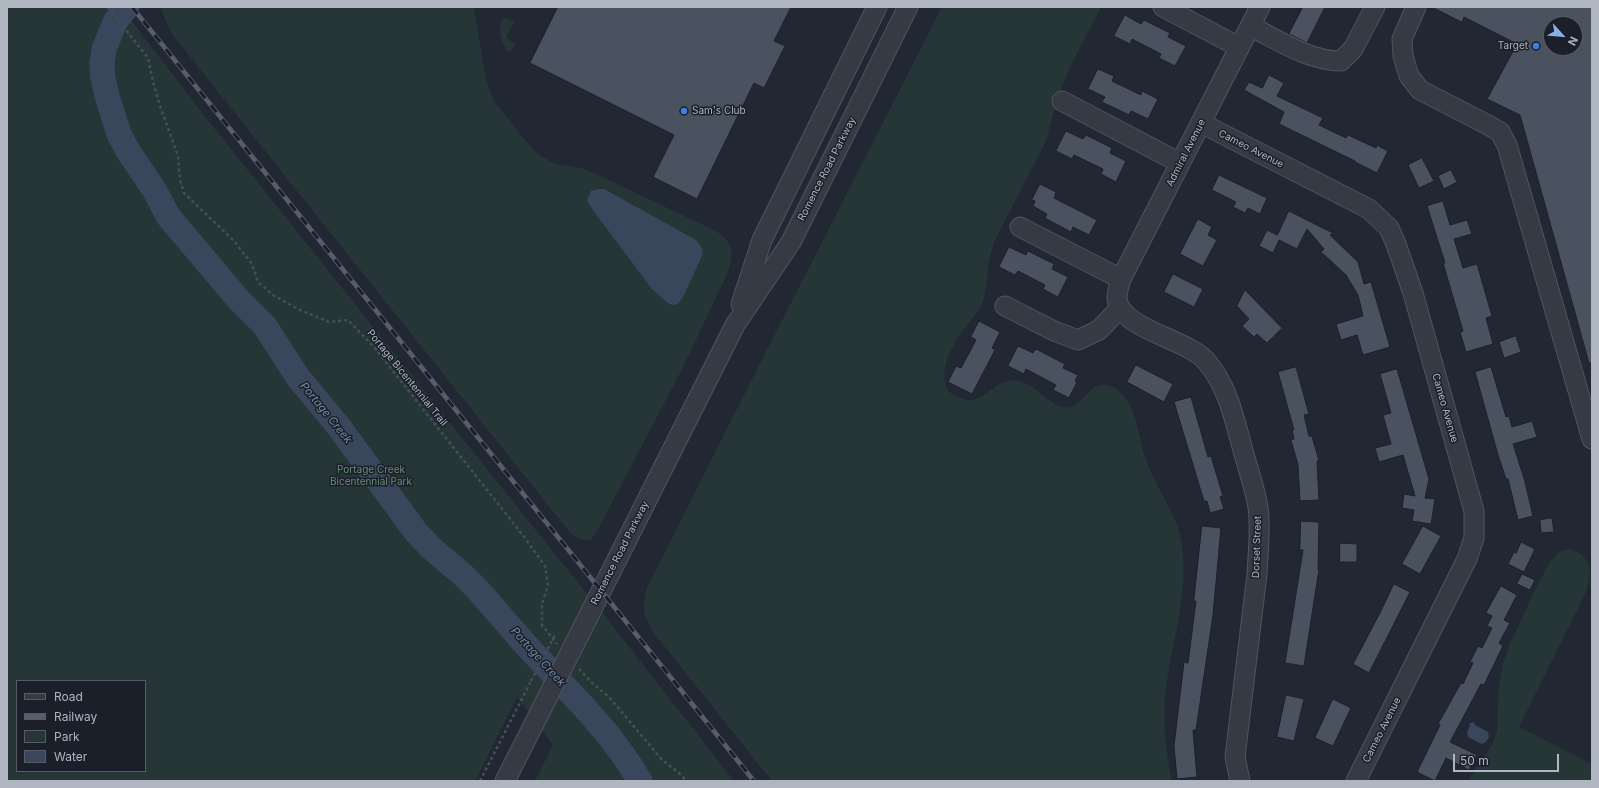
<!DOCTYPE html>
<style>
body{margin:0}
#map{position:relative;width:1599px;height:788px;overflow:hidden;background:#222833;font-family:Inter,sans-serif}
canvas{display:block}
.frame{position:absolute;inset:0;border:8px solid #afb5c1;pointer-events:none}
.legend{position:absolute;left:16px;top:680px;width:130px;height:92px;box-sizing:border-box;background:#1a1f29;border:1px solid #565b66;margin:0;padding:5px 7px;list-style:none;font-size:12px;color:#afb5c1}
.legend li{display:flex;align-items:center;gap:8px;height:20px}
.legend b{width:20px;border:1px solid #565b66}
.north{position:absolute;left:1543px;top:16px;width:40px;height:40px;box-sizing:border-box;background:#1a1f29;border:1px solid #565b66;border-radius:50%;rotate:117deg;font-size:11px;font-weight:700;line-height:16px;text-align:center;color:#afb5c1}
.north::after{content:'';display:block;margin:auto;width:14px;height:18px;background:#8babea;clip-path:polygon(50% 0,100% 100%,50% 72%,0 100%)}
.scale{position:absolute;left:1453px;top:754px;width:106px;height:18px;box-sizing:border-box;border:2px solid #afb5c1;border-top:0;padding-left:5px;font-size:12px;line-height:14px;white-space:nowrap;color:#afb5c1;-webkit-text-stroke:3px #1a1f29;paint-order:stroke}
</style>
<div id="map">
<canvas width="1599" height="788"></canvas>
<div class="frame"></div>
<ul class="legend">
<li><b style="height:5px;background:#353a44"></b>Road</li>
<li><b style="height:5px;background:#575e6b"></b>Railway</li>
<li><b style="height:11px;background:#263637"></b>Park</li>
<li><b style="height:11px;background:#39465b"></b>Water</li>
</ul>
<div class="north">N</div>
<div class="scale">50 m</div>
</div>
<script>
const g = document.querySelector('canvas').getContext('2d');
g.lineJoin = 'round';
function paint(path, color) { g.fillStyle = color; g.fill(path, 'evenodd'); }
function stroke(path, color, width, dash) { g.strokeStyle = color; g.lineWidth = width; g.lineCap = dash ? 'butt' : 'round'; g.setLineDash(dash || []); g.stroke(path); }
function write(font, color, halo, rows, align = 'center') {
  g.font = font + ' Inter,sans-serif'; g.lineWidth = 3; g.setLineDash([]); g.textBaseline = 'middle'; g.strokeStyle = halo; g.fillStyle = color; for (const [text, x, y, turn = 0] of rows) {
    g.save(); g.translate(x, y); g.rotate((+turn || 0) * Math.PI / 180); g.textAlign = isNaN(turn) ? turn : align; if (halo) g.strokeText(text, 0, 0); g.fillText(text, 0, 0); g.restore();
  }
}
paint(new Path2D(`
 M7 7H121L206 118 619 634 734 781H535L553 745 517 697 475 781H7ZM17 681H145V771H17Z
 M161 7H474L486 79 493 99 500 109 535 152 553 163 584 169 600 176 716 231C738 246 733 259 724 281L681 371 595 535 590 540C580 541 575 537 568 530L172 34 166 22Z
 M942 7H1101C1087 35 1071 62 1060 91 1053 109 1051 128 1043 147L994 242C993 247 991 252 990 257 986 273 988 290 981 306 975 317 967 324 960 334 951 347 940 370 946 387 948 392 953 395 958 397 983 408 989 384 1009 381 1031 377 1047 406 1063 407 1083 410 1088 380 1108 385 1115 387 1121 392 1126 399 1138 416 1139 441 1146 460 1156 489 1178 515 1182 545 1189 597 1170 646 1165 697 1163 725 1166 754 1172 781H772L651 629C643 613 642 605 647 588L741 401Z
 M505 18 514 22 506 38 515 44 512 51 509 52 507 51C502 43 497 28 502 19Z
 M1569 549C1593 557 1593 572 1585 594L1519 727 1592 764V781H1468L1493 743 1497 731 1499 685 1503 664 1509 646 1538 584 1550 562 1559 552Z`), '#263637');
paint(new Path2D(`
 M598 189H604L696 240C700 245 704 249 702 256L683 297 678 304 673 305 669 304 652 289 592 209 587 200 591 191Z
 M1474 722 1475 725 1488 732 1489 737 1486 742 1482 744 1468 737 1467 732 1470 726 1469 724Z`), '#39465b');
stroke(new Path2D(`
 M127 7 115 22 104 49 102 63 103 78 107 96 119 134 128 151 155 191 168 216 238 299 265 326 297 376 339 427 416 532 431 548 463 575 478 590 526 645 584 707 610 737 628 762 640 781`), '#39465b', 25);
const building = new Path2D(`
 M558 7H791L774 41 785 46 764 88 754 83 697 199 653 177 674 135 530 63Z
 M1303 7H1325L1307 43 1289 34Z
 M1432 7H1592V363H1589L1520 115 1487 99 1517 44 1464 17 1462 22ZM1551 24H1575V48H1551Z
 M1125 15 1141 24 1144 20 1170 33 1168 37 1186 46 1175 66 1159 58 1161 54 1132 39 1130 44 1114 36Z
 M1098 69 1114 76 1112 81 1141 95 1142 91 1158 99 1148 119 1131 111 1129 115 1102 102 1105 97 1088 89Z
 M1269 75 1284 83 1277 96 1323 118 1319 125 1346 138 1348 135 1376 148 1377 145 1388 151 1377 173 1355 162V161L1279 124 1284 112 1244 90 1249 82 1262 88Z
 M1066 131 1083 139 1086 135 1112 148 1110 153 1126 161 1116 182 1101 174 1103 169 1074 155 1072 159 1056 151Z
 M1422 158 1434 181 1419 188 1408 165Z
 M1451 170 1457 182 1444 189 1438 176Z
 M1219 175 1267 198 1260 214 1248 208 1245 213 1233 207 1236 202 1212 190Z
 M1040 184 1056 192 1054 198 1097 220 1089 235 1073 227 1071 232 1045 218 1047 214 1033 206 1035 201 1032 200Z
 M1443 201 1450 225 1467 220 1472 234 1454 239 1463 268 1477 264 1492 316 1486 318 1493 344 1466 352 1460 332 1463 331 1443 263H1445L1427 206Z
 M1289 211 1333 233 1330 235 1358 262 1364 284 1371 282 1390 347 1363 355 1357 335 1341 340 1336 324 1363 316 1358 295 1346 275 1321 252 1324 249 1307 229 1297 249 1279 240 1273 253 1259 246 1267 230 1277 235Z
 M1198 219 1212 227 1208 235 1217 240 1203 266 1180 254Z
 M1009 247 1026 255 1028 251 1054 264 1052 269 1068 277 1058 297 1043 289 1045 285 1018 271 1015 275 999 267Z
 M1173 274 1203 289 1194 307 1164 292Z
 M1245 290 1282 328 1267 343 1257 334 1254 337 1242 326 1249 319 1237 306Z
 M979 321 1000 332 992 348 995 350 972 394 948 382 956 366 961 368 976 340 971 337Z
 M1516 336 1521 352 1504 358 1499 342Z
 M1018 346 1033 353 1036 349 1065 364 1063 368 1078 375 1075 381 1077 382 1069 398 1053 390 1056 385 1026 369 1024 374 1008 366Z
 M1136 365 1173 384 1164 402 1127 382Z
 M1296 367 1309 414 1304 415 1309 436H1312L1319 461H1317L1319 500 1300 501 1298 465 1291 440 1294 439 1292 430H1294L1278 372Z
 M1491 367 1506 417 1509 416 1512 427 1532 421 1537 437 1513 444 1524 478 1533 516 1518 520 1508 479H1506L1498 455 1475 372Z
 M1397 369 1429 479 1425 498 1435 499 1431 524 1412 521 1414 510 1402 508 1404 494 1415 496 1403 455 1379 462 1375 448 1391 444 1383 415 1391 413 1380 374Z
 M1191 397 1208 457 1211 456 1223 496 1220 497 1224 509 1210 513 1207 501H1204L1174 402Z
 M1552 518 1554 532 1541 533 1540 520Z
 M1301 521 1319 522 1318 569H1319L1304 666 1285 663 1303 550H1300Z
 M1202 526 1221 528 1213 615 1196 730H1193L1197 777 1177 779 1174 746 1184 662 1188 663 1196 601H1194Z
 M1423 526 1441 536 1420 574 1402 564Z
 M1521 542 1535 549 1524 572 1508 564 1514 552 1516 553Z
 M1340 543 1357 544V562H1340Z
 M1522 574 1535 580 1530 590 1517 584Z
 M1394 584 1410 592 1369 673 1353 664 1381 611Z
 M1501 586 1517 595 1504 620 1510 623 1499 643 1503 646 1484 685 1481 684 1450 742 1477 755 1469 770 1446 758 1435 781 1417 772 1440 725 1438 724 1461 683 1463 684 1473 663 1470 662 1478 646 1482 648 1492 628 1487 626 1492 616 1486 613Z
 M1286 695 1304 699 1294 741 1277 737Z
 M1333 699 1351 708 1333 746 1315 738Z`);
paint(building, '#4a525f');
stroke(building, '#1c212b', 1);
const minor = new Path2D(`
 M1163 7 1239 47
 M1416 7 1402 39 1403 56 1409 76 1420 90 1490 126 1500 132 1507 145 1592 439
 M1250 26C1278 40 1309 61 1341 61L1353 49 1375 7
 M1062 101 1180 163
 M1201 123 1369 209 1389 228 1396 244 1413 293 1474 511V538L1467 559 1356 781
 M1020 227 1121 279
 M741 304 762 240 877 7
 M1005 306 1054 331 1078 340 1099 330 1120 308
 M571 651 735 325 791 242 908 7
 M505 781 547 698
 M1240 781 1235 757 1257 574C1258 552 1261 529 1258 507 1255 489 1249 472 1244 454 1235 422 1229 388 1207 362 1189 339 1121 330 1117 299 1117 292 1119 285 1121 279L1260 7`);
stroke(minor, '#4f555f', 21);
stroke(new Path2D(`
 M108 7 148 58 153 82 160 106 178 156 180 180 184 193 234 241 252 264 258 282 273 295 298 309 329 322 348 320 374 347 525 538 545 566 548 585 542 604V625L557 644
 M579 669 591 682 610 698 662 760 679 773 687 781
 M480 781 531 681`), '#435154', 2.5, [3, 3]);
stroke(minor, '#353a44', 19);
const rail = new Path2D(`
 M132 7 754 781`);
stroke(rail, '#575e6b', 4.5);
stroke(rail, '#1a1f29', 3, [9]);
const minorBridge = new Path2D(`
 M547 698 571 651`);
stroke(minorBridge, '#4f555f', 21, []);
stroke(new Path2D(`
 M531 681 555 635`), '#435154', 2.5, [3, 3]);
stroke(minorBridge, '#353a44', 19);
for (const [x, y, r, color] of [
 [1536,46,4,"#3f7fe0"],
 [684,111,4,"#3f7fe0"]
]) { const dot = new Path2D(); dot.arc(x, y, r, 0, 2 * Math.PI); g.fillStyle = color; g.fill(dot); stroke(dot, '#1a1f29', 1.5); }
write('10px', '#afb5c1', '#1a1f29', [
 ["Target",1528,46],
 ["Sam's Club",692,111,"left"]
], 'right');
write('10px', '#afb5c1', '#1a1f29', [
 ["Cameo Avenue",1251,149,27],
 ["Admiral Avenue",1186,153,-63],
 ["Romence Road Parkway",827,169,-63],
 ["Portage Bicentennial Trail",407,378,51],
 ["Cameo Avenue",1445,408,74],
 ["Dorset Street",1257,547,-88],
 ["Romence Road Parkway",620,553,-63],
 ["Cameo Avenue",1382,730,-63]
]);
write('10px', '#6a8e74', '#1a1f29', [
 ["Portage Creek",371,470],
 ["Bicentennial Park",371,482]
]);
write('italic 11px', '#7a8ba6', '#1a1f29', [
 ["Portage Creek",326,413,51],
 ["Portage Creek",538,657,48]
]);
</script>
